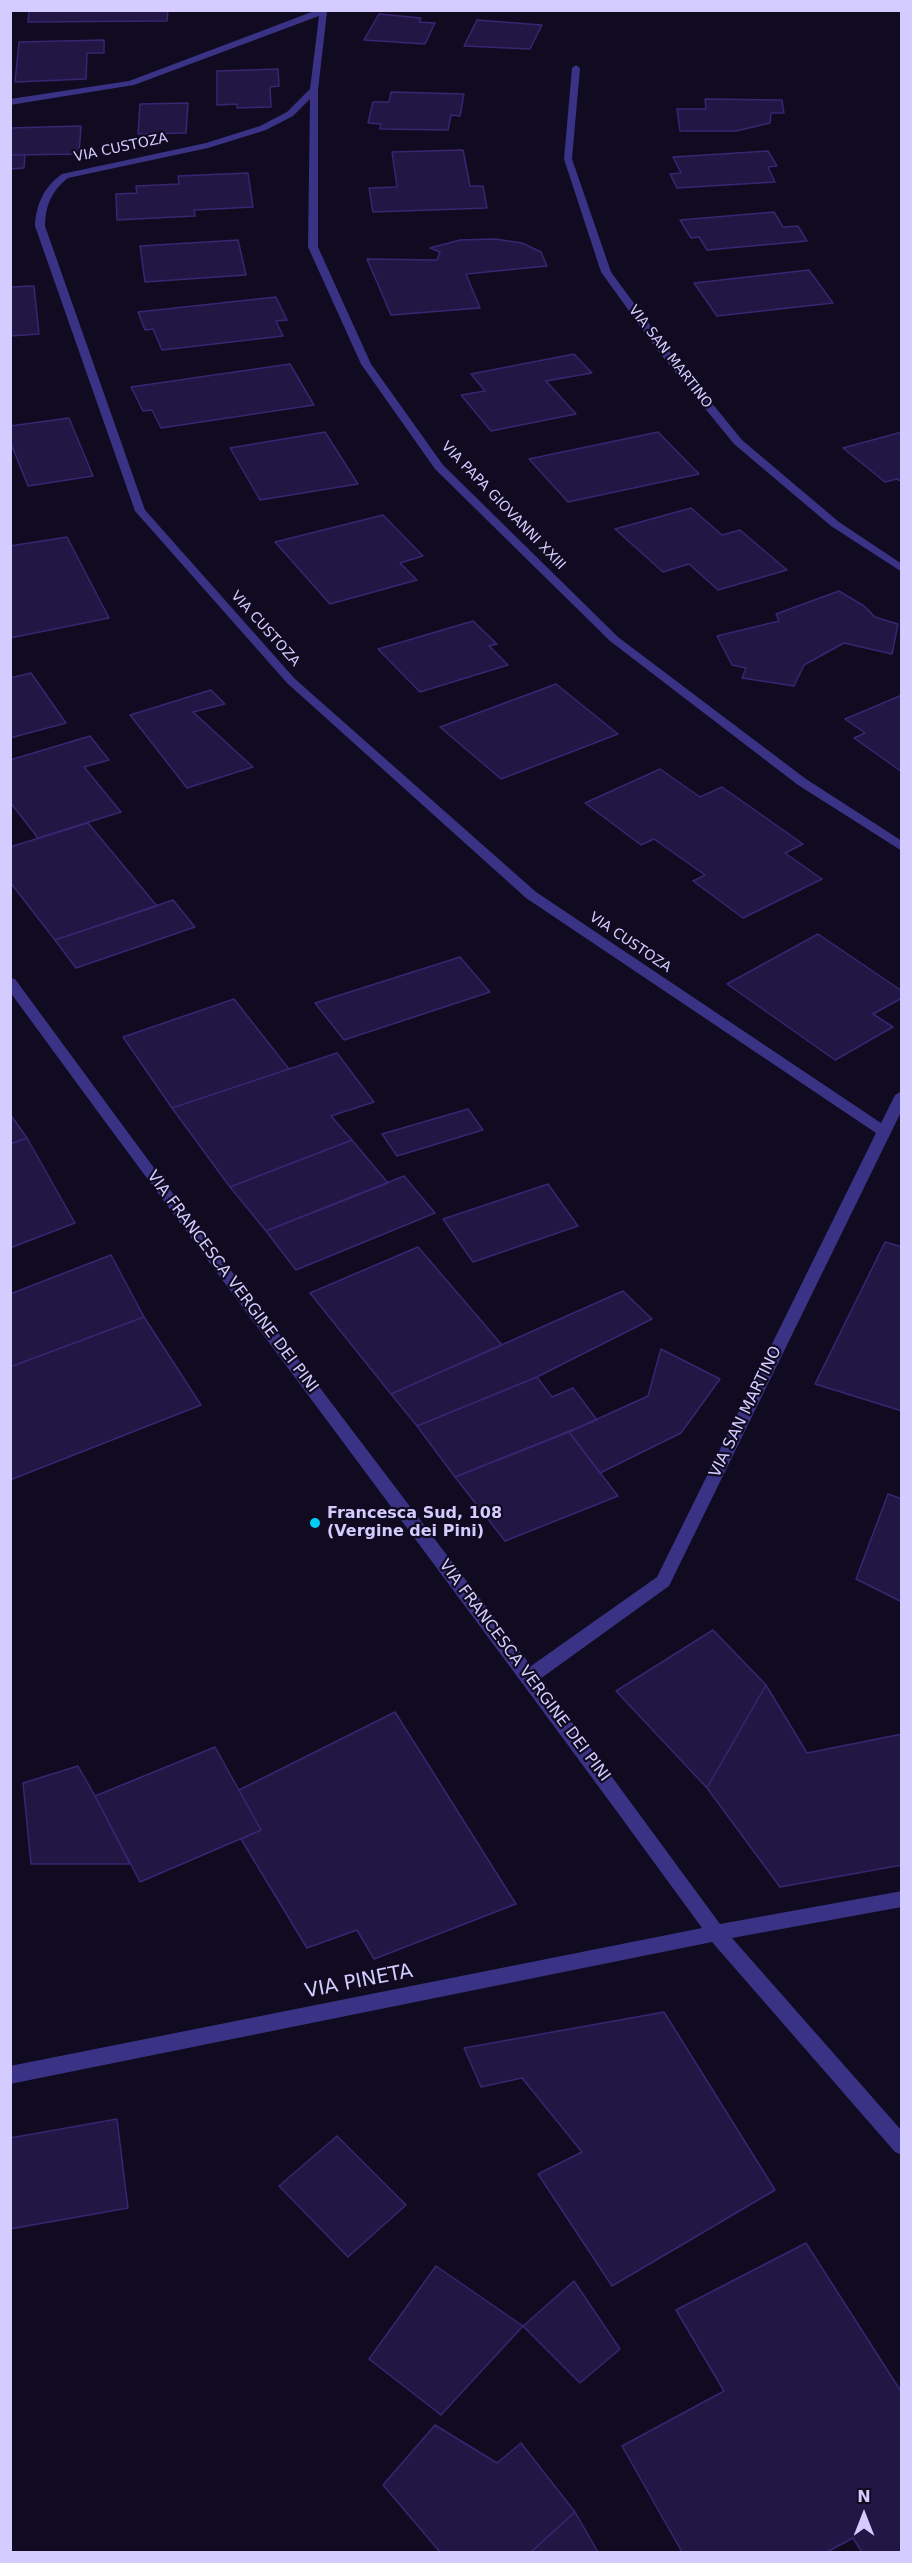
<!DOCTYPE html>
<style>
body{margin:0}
#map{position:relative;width:912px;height:2563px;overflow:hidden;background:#100b21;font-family:"DejaVu Sans",sans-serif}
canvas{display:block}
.frame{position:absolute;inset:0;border:12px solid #d4cbff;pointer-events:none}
.north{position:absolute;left:834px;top:2485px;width:60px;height:60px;-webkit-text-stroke:4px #100b21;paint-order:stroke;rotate:0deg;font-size:16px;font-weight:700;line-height:24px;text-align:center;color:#d4cbff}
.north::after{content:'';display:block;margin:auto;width:21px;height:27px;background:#d4cbff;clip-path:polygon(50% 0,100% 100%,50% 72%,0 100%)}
</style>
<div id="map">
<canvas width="912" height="2563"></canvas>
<div class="frame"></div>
<div class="north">N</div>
</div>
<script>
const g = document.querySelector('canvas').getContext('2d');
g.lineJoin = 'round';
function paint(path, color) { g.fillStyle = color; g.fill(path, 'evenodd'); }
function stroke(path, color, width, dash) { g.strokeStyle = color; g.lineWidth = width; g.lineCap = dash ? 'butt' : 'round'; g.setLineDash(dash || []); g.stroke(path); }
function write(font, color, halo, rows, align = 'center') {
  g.font = font + ' "DejaVu Sans",sans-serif'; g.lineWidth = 4.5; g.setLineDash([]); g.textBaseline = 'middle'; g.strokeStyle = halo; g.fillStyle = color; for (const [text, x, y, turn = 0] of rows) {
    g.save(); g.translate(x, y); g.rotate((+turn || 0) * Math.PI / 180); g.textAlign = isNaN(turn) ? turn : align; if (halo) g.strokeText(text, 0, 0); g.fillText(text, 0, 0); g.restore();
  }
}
const building = new Path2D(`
 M29 10H168L167 21 28 22Z
 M379 14 421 18 419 22 435 23 425 44 364 40Z
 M477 20 542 25 530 49 464 46Z
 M104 40V53H87L86 79 15 82 19 42Z
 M278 69 279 86 270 87 271 107 237 108V104L217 105V71Z
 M391 92 464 94 460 116 451 115 448 130 380 129 381 124 368 123 373 102H389Z
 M705 99 782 100 784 113H771L770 123 736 131H680L677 109H706Z
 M188 103 186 133 138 134 140 104Z
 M81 126 79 154 10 155V128Z
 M463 150 470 186H483L487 208 373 212 369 188 397 187 392 152Z
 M768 151 777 166 768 167 775 182 677 188 670 174 681 173 673 157Z
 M10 155H25L24 168 10 169Z
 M248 173 253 207 194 210 195 216 117 220 116 194 137 193 136 186 179 184 178 176Z
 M774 212 783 227 798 226 807 241 707 250 699 237 691 238 680 220Z
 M495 239 522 243 541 252 547 266 466 274 480 308 391 315 367 259 437 260 440 252 430 248 460 240Z
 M238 240 246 275 145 282 140 246Z
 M809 270 833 303 717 316 694 283Z
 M34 286 39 334 10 336V287Z
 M276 297 287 320 276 321 283 336 162 350 153 329 145 330 138 312Z
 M574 354 592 373 546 381 576 414 491 431 461 395 485 391 471 374Z
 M290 364 314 405 161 428 152 410 143 411 131 387Z
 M69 418 93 476 28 486 10 441V426Z
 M325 432 358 484 260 500 230 448Z
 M658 432 699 474 568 502 529 459Z
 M902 432V482L897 479 885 482 843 448Z
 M691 508 722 535 740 530 787 570 718 590 689 564 663 572 615 529Z
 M383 515 423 556 400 563 417 580 330 604 275 542Z
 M67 537 109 618 10 638V546Z
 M839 591 864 606 875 617 898 624 892 654 844 643 804 665 794 686 742 678 746 668 732 665 717 636 779 621 776 614Z
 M473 621 497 644 489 646 508 665 420 692 378 649Z
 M31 673 66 723 10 738V678Z
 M556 684 618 734 501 779 440 727Z
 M211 690 225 704 193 712 253 767 187 788 130 715Z
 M902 695V772L854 738 865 733 845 719Z
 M90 736 109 760 84 767 121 812 38 838 10 802V760Z
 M660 769 700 797 722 787 803 844 785 853 822 879 743 918 693 881 705 875 654 839 641 845 585 803Z
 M88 823 157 906 55 940 10 882V847Z
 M173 900 195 927 76 968 55 940Z
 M818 934 902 991V998L873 1014 893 1027 835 1060 727 984Z
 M460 957 490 992 344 1040 315 1003Z
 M234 999 289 1069 172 1108 123 1037Z
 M337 1053 374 1102 331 1116 352 1140 230 1187 172 1108Z
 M468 1109 483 1130 397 1156 382 1134Z
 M10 1114 27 1138 10 1144Z
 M27 1138 75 1223 10 1248V1144Z
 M352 1140 388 1183 266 1231 230 1187Z
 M404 1176 435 1213 296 1270 266 1231Z
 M548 1184 578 1226 473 1262 443 1219Z
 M885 1242 902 1247V1411L815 1384Z
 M418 1247 502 1345 391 1394 310 1293Z
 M111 1255 144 1317 10 1367V1294Z
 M623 1291 652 1319 537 1377 417 1426 391 1394Z
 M144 1317 201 1405 10 1480V1367Z
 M661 1349 720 1379 681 1433 600 1473 569 1432 648 1396Z
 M537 1377 552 1397 573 1388 597 1420 455 1477 417 1426Z
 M569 1432 618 1496 505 1541 455 1477Z
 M888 1494 902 1499V1602L856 1579Z
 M713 1630 766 1685 707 1788 616 1691Z
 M766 1685 807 1753 902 1734V1865L780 1887 707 1788Z
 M395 1712 516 1904 374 1959 357 1930 307 1948 241 1839 261 1830 239 1790Z
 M215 1747 261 1830 140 1882 95 1796Z
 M78 1766 95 1796 130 1864H31L23 1783Z
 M664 2012 775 2190 612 2286 538 2174 582 2152 522 2078 481 2087 464 2048Z
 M117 2119 128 2208 10 2229V2138Z
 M337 2136 406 2205 348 2257 279 2186Z
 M806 2243 902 2393V2552H862L853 2538 827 2552H682L622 2446 724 2391 676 2310Z
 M436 2266 523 2326 441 2415 369 2359Z
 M574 2281 620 2349 580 2383 523 2326Z
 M435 2425 497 2463 521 2443 575 2512 531 2552H440L383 2485Z
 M575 2512 598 2552H531Z`);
paint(building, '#221644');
stroke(building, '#392572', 1.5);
paint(new Path2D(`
 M317 10H330L327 12 318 90V247L371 364 443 465 618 637 806 779 902 841V851L798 785 610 641 435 469 361 364 308 247 310 99 293 116 266 130 208 148 68 178C52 190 45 206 45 226L145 510 295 679 536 892 881 1123 895 1095 902 1091V1110L669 1586 540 1679 720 1924 902 1891V1907L732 1938 902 2131V2155L895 2152 712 1942 10 2084V2066L702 1928C474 1614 239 1306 10 992V978L15 979 182 1206 531 1666 657 1577 876 1133 526 898 287 683 135 511 35 226C36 204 44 187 62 174L206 143 260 126 287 112 310 89 319 16 134 85 10 105V99L129 81Z
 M576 65 580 68 572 159 611 272 666 347 742 440 839 522 902 564V572L831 526 734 444 658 351 601 272 564 159 572 68Z`), '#3a3284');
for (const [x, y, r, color] of [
 [315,1523,6,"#00cef6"]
]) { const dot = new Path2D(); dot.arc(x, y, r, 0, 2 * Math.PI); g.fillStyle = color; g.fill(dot); stroke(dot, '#100b21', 2); }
write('14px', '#d4cbff', '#100b21', [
 ["VIA CUSTOZA",121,148,-12],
 ["VIA SAN MARTINO",670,357,52],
 ["VIA PAPA GIOVANNI XXIII",503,506,46],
 ["VIA CUSTOZA",265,629,48],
 ["VIA CUSTOZA",630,943,34]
]);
write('16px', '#d4cbff', '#100b21', [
 ["VIA FRANCESCA VERGINE DEI PINI",232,1282,53],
 ["VIA SAN MARTINO",746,1412,-64],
 ["VIA FRANCESCA VERGINE DEI PINI",524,1671,53]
]);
write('bold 16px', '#d4cbff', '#100b21', [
 ["Francesca Sud, 108",327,1514],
 ["(Vergine dei Pini)",327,1532]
], 'left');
write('20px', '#d4cbff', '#100b21', [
 ["VIA PINETA",359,1982,-11]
]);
</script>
